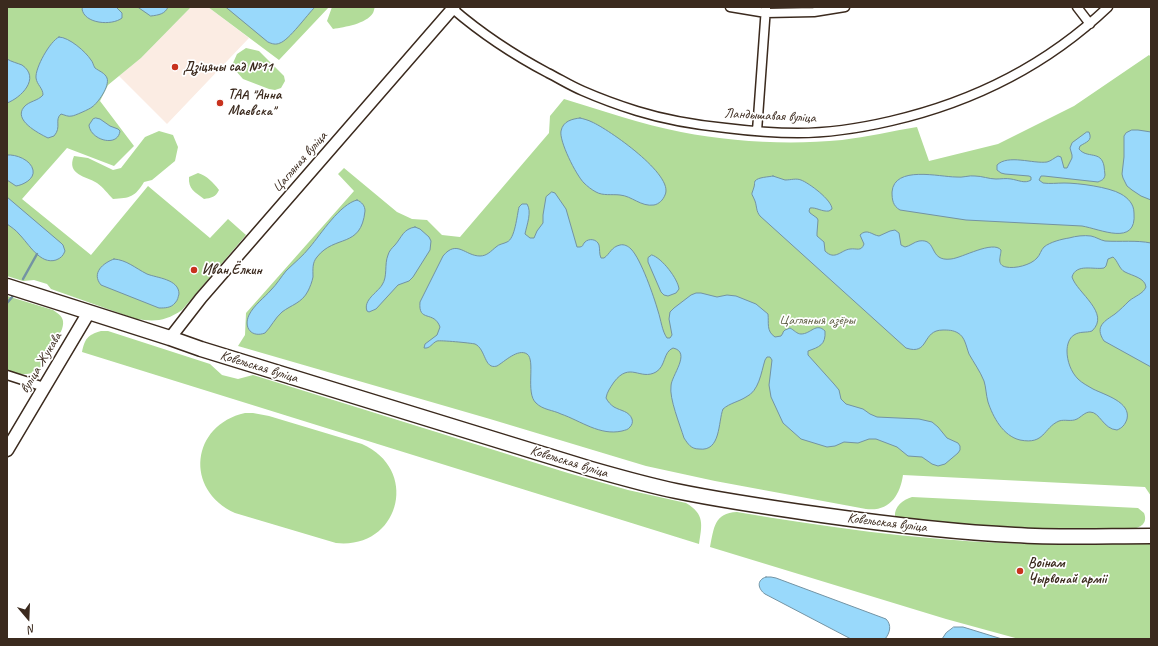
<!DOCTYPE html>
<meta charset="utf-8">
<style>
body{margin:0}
#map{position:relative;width:1158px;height:646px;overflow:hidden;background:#fff;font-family:Caveat,sans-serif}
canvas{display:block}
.frame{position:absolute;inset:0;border:8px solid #3b2a1e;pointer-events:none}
.north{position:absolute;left:8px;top:598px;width:40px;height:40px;-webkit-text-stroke:3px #fff;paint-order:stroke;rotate:161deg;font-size:11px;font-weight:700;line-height:16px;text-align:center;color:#3b2a1e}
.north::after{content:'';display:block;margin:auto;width:14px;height:18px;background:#3b2a1e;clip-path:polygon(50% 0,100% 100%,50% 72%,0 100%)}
</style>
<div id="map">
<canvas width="1158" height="646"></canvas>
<div class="frame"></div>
<div class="north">N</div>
</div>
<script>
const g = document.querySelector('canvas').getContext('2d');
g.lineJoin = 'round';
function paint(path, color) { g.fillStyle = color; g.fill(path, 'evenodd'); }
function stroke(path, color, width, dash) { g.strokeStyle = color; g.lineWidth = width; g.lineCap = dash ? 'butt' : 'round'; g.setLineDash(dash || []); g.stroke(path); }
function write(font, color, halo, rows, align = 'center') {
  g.font = font + ' Caveat,sans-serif'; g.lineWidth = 3.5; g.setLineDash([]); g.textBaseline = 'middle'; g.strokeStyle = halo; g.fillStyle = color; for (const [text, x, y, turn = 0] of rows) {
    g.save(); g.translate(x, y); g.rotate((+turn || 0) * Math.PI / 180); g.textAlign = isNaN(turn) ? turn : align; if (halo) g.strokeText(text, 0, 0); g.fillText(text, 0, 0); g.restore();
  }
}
paint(new Path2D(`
 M191 7H208L249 38 167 124 119 76 141 58Z`), '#fbece3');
paint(new Path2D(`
 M7 7H191L141 58 108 85 100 101 134 146 114 166 67 148 22 199 91 255 148 186 210 238 228 219 246 235 182 310C166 321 155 322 136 319L51 289 47 284 34 280 23 281 7 276Z
 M208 7H329L279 60Z
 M332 7H375C374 9 374 11 373 13 366 24 345 27 333 29L327 21Z
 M246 48 259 51 284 76 285 81 281 88 275 90 269 89 243 79 236 71 233 63 237 54Z
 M1149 55 1151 57V496L1145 487 903 475C900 496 889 512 866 509L715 481 646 466 490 419 238 346 245 335 246 313 354 191 338 174 344 168 397 212 412 219 427 220 442 235 460 237 549 133 550 116 564 99C603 111 641 124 681 132 733 142 789 145 842 140 867 137 892 131 917 127L929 161 998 144 1074 106Z
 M159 131 173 135 178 147 175 161 152 180 144 182C135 197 130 198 113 199 108 194 103 187 97 183 86 176 66 175 74 156L88 158 113 170 121 168 145 137Z
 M198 173C207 176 213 182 219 190 216 197 211 198 204 199 195 192 188 189 189 177Z
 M7 296 53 310C57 313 62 315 63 321 64 328 59 335 56 342 44 366 38 381 7 371Z
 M101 331H108L210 364 222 375 238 379 253 375 568 473 628 490 686 503C705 514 702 525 699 544L82 352C85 339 87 335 101 331Z
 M245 413H253L269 416 362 444C421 470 399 550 336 543L235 513C184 490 191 425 245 413Z
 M912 497 1138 508 1144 513C1148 523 1141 528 1131 529L1015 530 898 519 895 517C894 506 903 500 912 497Z
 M737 512C824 527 914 539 1002 543 1052 545 1101 543 1151 542V639H1019L946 619 710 547C714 528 714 513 737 512Z`), '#b2dc99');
const water = new Path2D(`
 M84 7H116L122 13V18C112 26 84 24 82 9Z
 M138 7H168C165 14 159 15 151 16Z
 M226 7H315C307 15 289 40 280 43 276 45 272 44 268 42Z
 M59 37C69 37 86 52 91 60 93 62 93 65 95 68 99 71 105 73 107 78 110 86 98 103 92 107 90 109 74 116 72 116 68 117 65 115 61 114 54 120 62 127 54 136L48 138C38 133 13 120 24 107 29 101 38 101 43 95 43 88 37 85 36 78 35 68 50 41 59 37Z
 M7 59C12 62 17 63 22 65 41 78 21 98 7 103Z
 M96 118 100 119 110 126 118 129 120 131C118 148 90 140 89 125L93 119Z
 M580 118C584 119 588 120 592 122 608 129 675 175 665 195 663 200 659 204 654 205 641 207 632 196 620 195 612 194 603 196 596 192 592 190 587 186 584 183 576 175 559 141 561 131 563 121 572 119 580 118Z
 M1132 130H1138L1151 132V200L1141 196 1132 190 1127 186 1123 178 1122 174 1124 157V136L1126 133Z
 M1087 132H1089C1093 141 1086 142 1080 146L1079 149C1087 159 1101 150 1104 166 1104 169 1105 172 1105 175 1104 180 1102 180 1098 182L1044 176H1041L1039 180 1043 183C1050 184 1057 183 1064 183 1078 183 1109 187 1121 194 1128 198 1134 204 1134 213 1137 247 1100 229 1082 226L966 220 900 210C893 206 892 200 892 192 894 165 940 177 956 177 963 178 969 175 975 176 982 176 989 179 996 179 1001 179 1006 178 1011 179 1018 180 1025 184 1031 180V177L1029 176 1005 174 1001 173 997 170V165C1008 154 1033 164 1047 162 1051 161 1054 158 1058 156L1061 157 1064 168H1067L1072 158V155L1070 148 1072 143Z
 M7 155C16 154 31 160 33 170 35 179 23 185 16 186L7 180Z
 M773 176C777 177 781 179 785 180 791 180 796 178 801 180 809 183 832 200 832 209L829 211C822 212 816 207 810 208L809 211 810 213 817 218 818 220 817 233V236L824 242 825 251C835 261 841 250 850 249 857 248 861 252 864 244L860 235C867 228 872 235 879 236L890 231 895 230 899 233 901 245 905 247C910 246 914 242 919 241 938 238 928 262 951 259 962 258 993 240 1001 250 1001 256 996 265 1006 267 1015 269 1031 265 1037 258 1040 255 1041 250 1044 247 1050 242 1062 239 1069 238 1076 236 1084 235 1091 236 1096 237 1100 240 1105 241 1121 242 1136 240 1151 243V367L1104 341C1094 326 1105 321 1115 314 1120 310 1125 305 1129 301 1135 296 1143 294 1146 287 1145 278 1133 276 1125 272 1119 269 1118 261 1113 257L1108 259 1106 266 1104 268C1094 270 1076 263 1072 277 1077 293 1111 313 1092 331 1086 333 1080 331 1074 335 1069 338 1067 345 1067 351 1067 361 1071 372 1078 379 1082 383 1088 386 1093 389 1105 395 1131 402 1127 419 1125 425 1122 428 1117 430 1103 429 1100 412 1090 412 1085 412 1081 417 1077 419 1071 422 1065 419 1059 421 1043 428 1045 445 1020 440 1003 436 993 417 988 402 986 395 986 387 984 381 980 371 974 363 969 354 966 346 965 337 958 333 953 330 948 330 943 330 921 330 930 356 906 348L760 216C756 211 757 207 755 201 751 191 751 197 754 187 755 184 754 183 755 181 758 177 769 177 773 176Z
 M552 192 555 193 566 209 577 247C578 247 579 247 580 247 584 246 582 245 585 242 589 238 597 239 599 245 600 249 599 254 601 258H604C610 254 611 247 620 245 624 244 628 246 631 249 641 259 654 297 658 311 661 320 662 331 667 338H670L672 335 669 319 670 312 674 308 691 295 696 293H701L717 297 727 295 736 296 756 304 768 314C769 323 766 331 775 337L781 336 783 333V332L785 330 790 328C794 330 797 334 801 334 811 334 816 322 825 331 826 345 819 347 808 351V355L834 384 839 390 841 399 846 404 863 409 870 414 877 417 919 419 932 422 938 427 947 438 958 443 960 446V450L958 453 945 464 938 466 932 464 922 457 908 456 897 447 876 439H869L858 443 844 442 835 446 827 447 801 439 783 423 771 397 769 385 772 360 770 357H767L765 360C761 373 759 391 746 397 738 402 730 403 723 409 718 422 721 452 699 449 691 449 688 444 684 438 680 425 669 398 671 386 671 376 692 352 673 348 663 352 666 366 656 372 640 381 630 361 614 382 610 388 607 392 606 398 608 402 611 405 614 407 621 411 629 411 632 419 633 422 632 425 630 427 628 430 625 430 622 431 600 436 581 421 561 414 553 410 543 410 536 403 525 393 536 360 527 354 518 348 504 362 497 366 484 370 486 349 475 344 471 343 440 340 437 341 432 343 430 349 424 348L425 344 437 335 440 327C434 310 418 323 420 302L443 256C457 239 465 256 480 256 487 256 491 251 496 247 499 244 503 244 507 242 515 239 517 215 519 207L522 204H527C532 212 527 224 525 234L530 238H534L537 231 543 223V215L546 197Z
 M7 197 61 243 63 245 65 251C63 256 61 258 56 260 40 265 29 244 19 234 16 230 11 227 7 224Z
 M357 200C362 202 365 206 365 211 361 249 335 234 317 257 312 263 313 269 313 277 312 282 310 287 308 291 302 303 291 305 282 312 275 318 271 327 265 333 252 338 243 328 249 315 254 305 264 298 271 290 277 284 281 277 286 271 294 263 303 256 310 247 321 234 340 204 357 200Z
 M415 227 420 229 429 237 431 241 430 250 413 277 409 281 398 285 376 309 369 312 367 311C363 300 377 293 382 285 388 276 384 265 388 255 389 251 392 248 395 245 402 237 403 229 415 227Z
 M652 255C662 258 678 279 679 289L676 293 668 296 664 295 661 292 648 262V258Z
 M114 259C127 260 135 268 147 274 157 278 179 279 179 294 178 297 178 300 175 303 171 308 165 308 159 308L101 285C91 273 103 263 114 259Z
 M766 577H771L776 578 886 619C892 625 890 633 885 639H851L765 594C758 589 756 580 766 577Z
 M954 627H963L1002 639H942L946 633Z`);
paint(water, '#99d9fb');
stroke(water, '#7393a3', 1);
stroke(new Path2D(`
 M23 279 37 254
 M7 303 13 296`), '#7393a3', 2.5);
const street = new Path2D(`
 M730 7 766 13 814 12 845 7
 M1077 7 1090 24
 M453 9C482 34 514 55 548 73 560 79 571 86 583 91 599 98 621 106 637 111 666 120 696 125 726 128 750 131 774 133 798 133 829 133 861 128 891 121 973 102 1047 65 1108 7
 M757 131 766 7
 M7 375 44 387`);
const secondary = new Path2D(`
 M170 338 201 298 454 7`);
const primary = new Path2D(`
 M7 450 89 312`);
const highway = new Path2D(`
 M7 286 170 338 201 349 591 469C619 477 647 485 676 491 724 501 773 508 822 515 886 524 950 532 1015 535 1060 538 1106 536 1151 536`);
stroke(street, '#3b2a1e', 11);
stroke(secondary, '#3b2a1e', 14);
stroke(primary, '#3b2a1e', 15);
stroke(highway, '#3b2a1e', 17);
stroke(street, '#fff', 8);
stroke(secondary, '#fff', 11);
stroke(primary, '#fff', 12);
stroke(highway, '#fff', 14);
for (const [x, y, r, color] of [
 [175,67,4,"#c8321e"],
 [220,103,4,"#c8321e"],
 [194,270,4,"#c8321e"],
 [1020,571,4,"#c8321e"]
]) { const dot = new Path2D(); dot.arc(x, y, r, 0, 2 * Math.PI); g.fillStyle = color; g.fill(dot); stroke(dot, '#fff', 1.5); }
write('bold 14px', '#3b2a1e', '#fff', [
 ["Дзіцячы сад №11",183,67],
 ["ТАА \"Анна",228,95],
 ["Маевска\"",228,111],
 ["Иван Ёлкин",202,270],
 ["Воінам",1028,563],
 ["Чырвонай арміі",1028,579]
], 'left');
write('14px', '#3b2a1e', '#fff', [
 ["Ландышавая вуліца",770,116,3],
 ["Цагляная вуліца",300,162,-49],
 ["вуліца Жукава",41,363,-59],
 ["Ковельская вуліца",259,367,17],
 ["Ковельская вуліца",569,462,17],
 ["Ковельская вуліца",887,523,7]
]);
write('14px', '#5f5f43', '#fff', [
 ["Цагляныя азёры",817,320]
]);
</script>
